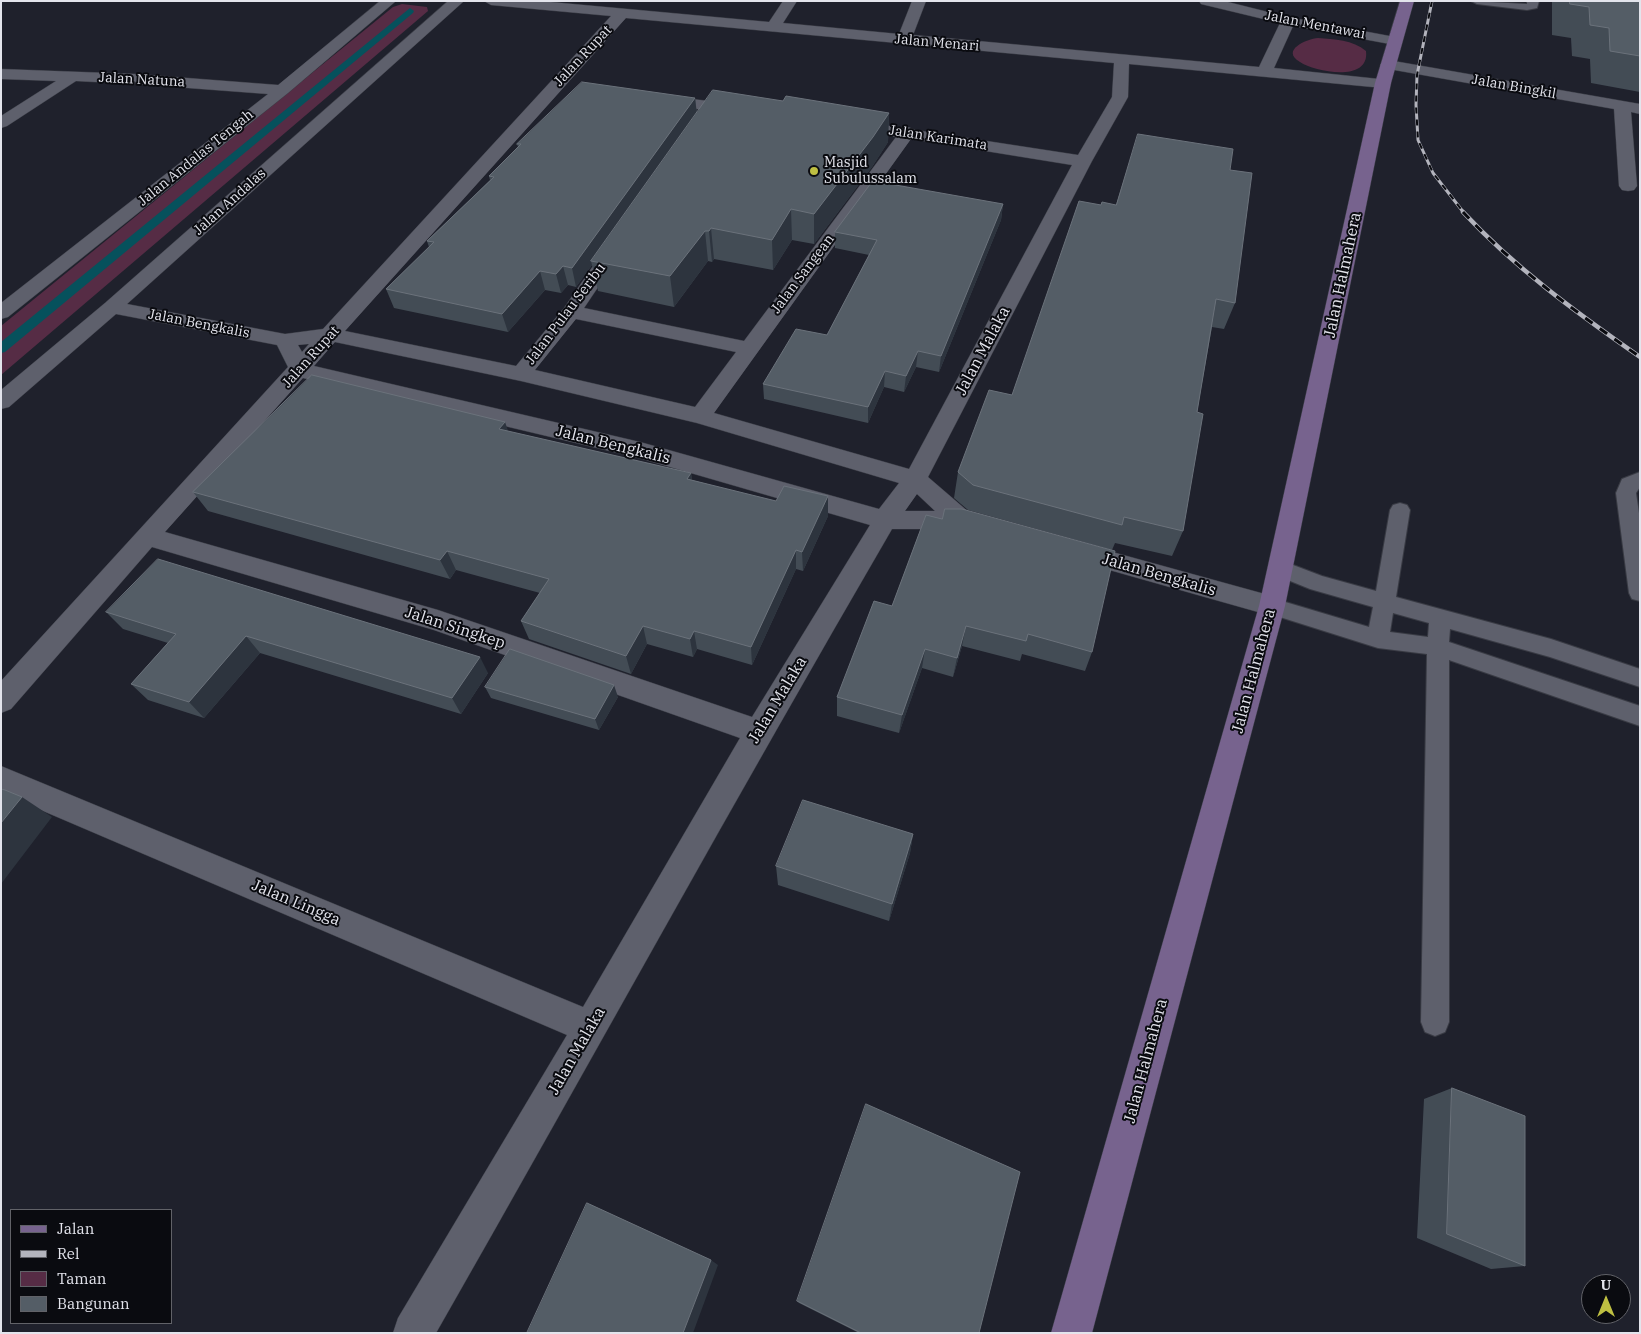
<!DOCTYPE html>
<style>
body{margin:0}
#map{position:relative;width:1641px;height:1334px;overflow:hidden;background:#1f212c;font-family:"IBM Plex Serif",serif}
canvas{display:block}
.frame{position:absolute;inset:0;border:2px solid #e3e4ec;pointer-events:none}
.legend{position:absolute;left:10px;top:1209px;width:162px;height:115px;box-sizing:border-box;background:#0a0b10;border:1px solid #616268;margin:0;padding:6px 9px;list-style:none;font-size:15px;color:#e3e4ec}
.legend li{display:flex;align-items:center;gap:10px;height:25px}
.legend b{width:25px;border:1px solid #616268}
.north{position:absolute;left:1581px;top:1274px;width:50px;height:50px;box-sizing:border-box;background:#0a0b10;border:1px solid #616268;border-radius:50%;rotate:0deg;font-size:14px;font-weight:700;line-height:20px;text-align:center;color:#e3e4ec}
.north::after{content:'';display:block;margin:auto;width:18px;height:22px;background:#bebf42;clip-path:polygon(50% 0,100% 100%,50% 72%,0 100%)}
</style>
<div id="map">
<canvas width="1641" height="1334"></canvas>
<div class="frame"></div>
<ul class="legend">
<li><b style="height:6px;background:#77638e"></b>Jalan</li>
<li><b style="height:6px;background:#b3b4bd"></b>Rel</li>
<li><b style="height:14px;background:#562c45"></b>Taman</li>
<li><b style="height:14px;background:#545d66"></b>Bangunan</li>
</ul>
<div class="north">U</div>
</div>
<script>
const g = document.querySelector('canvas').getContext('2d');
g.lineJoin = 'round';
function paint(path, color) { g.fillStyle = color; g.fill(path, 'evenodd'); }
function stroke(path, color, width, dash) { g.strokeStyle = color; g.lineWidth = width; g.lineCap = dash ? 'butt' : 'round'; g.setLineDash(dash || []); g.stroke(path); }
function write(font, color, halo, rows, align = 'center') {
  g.font = font + ' "IBM Plex Serif",serif'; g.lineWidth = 4; g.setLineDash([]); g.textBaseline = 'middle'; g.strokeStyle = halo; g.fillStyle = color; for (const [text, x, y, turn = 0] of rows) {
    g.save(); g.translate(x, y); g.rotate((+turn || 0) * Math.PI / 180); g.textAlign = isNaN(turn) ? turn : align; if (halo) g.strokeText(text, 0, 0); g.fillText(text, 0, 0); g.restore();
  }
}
paint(new Path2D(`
 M402 4 427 7 428 11 1 375V326L393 7Z
 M1318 38C1334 39 1353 40 1366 51 1370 83 1315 72 1300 62 1280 50 1307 39 1318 38Z`), '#562c45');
paint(new Path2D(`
 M410 8 414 11 413 13 5 352 1 353V342Z`), '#06515c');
const lane = new Path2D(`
 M1471 1 1527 4V1H1539L1537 8 1527 10 1477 4Z
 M1640 472V487L1636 493 1640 520V601L1632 599 1629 593 1616 493 1622 479Z
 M1400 503 1407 505 1410 510 1396 597 1551 639 1640 669V687L1550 657 1450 629 1449 642 1640 706V726L1449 660V1022L1445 1032 1435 1036 1425 1032 1421 1022 1427 654 1378 648 1264 612 1261 606 1264 600 1272 598 1369 627 1373 607 1310 589 1273 574 1270 568 1273 562 1280 560 1322 576 1376 591 1390 510 1393 505ZM1393 613 1429 623 1428 637 1390 632Z`);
const street = new Path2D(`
 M380 1H396L288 93 8 317 1 319V303L268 94 135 84 76 81 7 126 1 128V116L56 81 1 79V69L135 74 278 85Z
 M448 1H464L127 304 285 334 323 329 611 16 491 5 484 1H540L769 22 783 1H797L783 23 899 34 912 1H926L913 35 1259 67 1280 23 1201 4 1199 1H1224L1288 17 1395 37 1400 38 1402 41 1400 44 1395 45 1293 26 1274 68 1389 80 1391 83 1389 86 1383 88 1129 64 1128 97 1092 161 928 477 971 514 974 520 971 526 962 529H892C737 795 589 1065 436 1333H393L398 1318 567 1035 1 793V766L583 1007 740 738 434 630 152 547 11 709 1 713V681L288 367 277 345 116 314 9 407 1 409V390L105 303ZM626 18 1114 63 1112 97 1078 155 915 130 908 127 903 128 850 120 844 122 842 125 844 128 896 137 744 341 584 308 625 247 623 243 616 241 609 243 564 308 516 366 345 331ZM911 139 1072 165 909 469 714 413ZM576 319 736 352 695 407 535 370ZM335 342 521 381 697 423 899 483 879 509 640 442 314 366ZM309 344 302 352 298 345ZM303 378 639 458 870 525 752 717 438 610 165 532ZM917 494 935 511H905Z
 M1388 60 1640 104V114L1631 112 1637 186 1634 190 1628 191 1622 190 1619 186 1614 109 1383 68 1380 65 1383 62Z
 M659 95 741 105 747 107 749 110 747 113 741 115 653 103 651 100 653 97Z
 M1076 542 1272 596 1281 599 1285 606 1281 613 1272 616 1067 558 1063 551 1067 544Z`);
const secondary = new Path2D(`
 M1400 1H1414L1391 83 1285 606 1092 1333H1051L1259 606 1375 83Z`);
stroke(lane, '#393b44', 2);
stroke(street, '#393b44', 1);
stroke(secondary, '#393b44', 1);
paint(lane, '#5e606c');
paint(street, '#5e606c');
paint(secondary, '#77638e');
const railFar1 = new Path2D(`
 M1432 1 1417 75 1416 105 1418 140 1433 173 1464 213`);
const rail = new Path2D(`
 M1463 212C1515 268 1577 313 1640 357`);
stroke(railFar1, '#b3b4bd', 3);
stroke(rail, '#b3b4bd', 4.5);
stroke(railFar1, '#0a0b10', 2, [6]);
stroke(rail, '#0a0b10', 3, [9]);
paint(new Path2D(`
 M1552 1H1640V92L1591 83 1590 59 1572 56 1571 38 1552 35Z
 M695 98 697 113 783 101 889 113 888 142 872 167 814 244 792 240 773 270 714 259 712 262 708 261 674 307 598 291 592 265 576 287 568 285 561 293 545 290 508 332 394 308 386 289 429 247 427 241 490 180 489 176 518 147 517 144Z
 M1230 170 1235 303 1224 329 1212 327 1197 412 1183 531 1172 556 1115 543 1112 550 968 510 954 498 958 472 1012 395 1101 205H1116Z
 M1003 204 1001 220 939 372 916 367 904 392 884 387 868 423 764 399 763 384 827 335 869 255 835 248V232Z
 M509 432 691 473 692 480 828 516 803 571 796 569 752 665 697 649 693 657 647 644 631 674 529 639 521 621 540 593 456 570 450 579 208 511 193 492Z
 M926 515 1092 652 1085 671 1022 654 1020 661 962 646 953 677 922 668 899 733 837 716V697L892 606Z
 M106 612 488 673 461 714 260 653 204 718 148 700 131 684 168 643 123 629Z
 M485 687 618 697 599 730 491 698Z
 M913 834 910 853 889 921 778 885 776 866Z
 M1452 1088 1525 1266 1491 1269 1417 1238 1424 1099Z
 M797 1301 979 1333H859L799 1303Z`), '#434c55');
paint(new Path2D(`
 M695 98 697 116 591 261 592 265 576 287 572 268Z
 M889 113 888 142 872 167 814 244V214Z
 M1003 204 1001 220 939 372 941 356Z
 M791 209 792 240 773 270 772 240Z
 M711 228 714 259 712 262 709 231Z
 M705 231 708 261 674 307 670 276Z
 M563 266 568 285 561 293 556 274Z
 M540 271 545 290 508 332 502 314Z
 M918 351 916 367 904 392 906 376Z
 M885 371 884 387 868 423V407Z
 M505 422 512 442 499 429Z
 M691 473 694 493 687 479Z
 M828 496V516L803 571 802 552Z
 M796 550V569L752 665 751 647Z
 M447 551 456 570 450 579 440 560Z
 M643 626 647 644 631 674 626 656Z
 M966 626 962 646 953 677 957 658Z
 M694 631 697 649 693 657 690 639Z
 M246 636 260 653 204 718 189 702Z
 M925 649 922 668 899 733 902 715Z
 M480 657 488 673 461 714 452 698Z
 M614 685 618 697 599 730 595 719Z
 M22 797 52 817 1 884V823Z
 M913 834 910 853 889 921 892 904Z
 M711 1260 718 1265 693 1333H683Z`), '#2d343e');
const building = new Path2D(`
 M1570 1H1640V56L1610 51 1609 28 1590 25 1589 7 1570 4Z
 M582 82 695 98 572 268 563 266 556 274 540 271 502 314 386 289 434 242 427 241 494 177 489 176 521 144H517Z
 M713 90 783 101 786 96 889 113 873 137 814 214 791 209 772 240 711 228 709 231H705L670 276 591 261Z
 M1138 134 1233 149 1230 170 1252 173 1235 303 1216 299 1197 412 1203 414 1183 531 1124 517 1122 525 973 485 958 472 989 390 1012 395 1079 201 1101 205 1102 202 1116 205Z
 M873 181 1003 204 941 356 918 351 906 376 885 371 868 407 763 384 796 329 827 335 877 240 835 232Z
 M312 375 505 422 499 429 691 473 687 479 776 501 784 486 828 496 802 552 796 550 751 647 694 631 690 639 643 626 626 656 521 621 549 579 447 551 440 560 193 492Z
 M945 509H962L1115 551 1092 652 1028 634 1026 641 966 626 957 658 925 649 902 715 837 697 874 601 892 606 926 515 942 519Z
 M158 559 480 657 452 698 246 636 189 702 131 684 176 634 106 612Z
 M510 649 614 685 595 719 485 687Z
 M1 789 5 790 22 797 1 823Z
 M803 800 913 834 892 904 776 866Z
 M1452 1088 1525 1116V1266L1447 1234Z
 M866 1104 1020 1172 979 1333H861L797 1301Z
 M587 1203 711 1260 683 1333H527Z`);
paint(building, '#545d66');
stroke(building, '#6b727b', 1);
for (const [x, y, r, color] of [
 [814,171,5,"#bebf42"]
]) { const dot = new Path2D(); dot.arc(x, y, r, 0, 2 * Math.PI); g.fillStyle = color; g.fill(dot); stroke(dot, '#0a0b10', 2); }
write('14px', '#e3e4ec', '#0a0b10', [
 ["Jalan Mentawai",1315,25,11],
 ["Jalan Menari",937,43,5],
 ["Jalan Rupat",583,56,-47],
 ["Jalan Natuna",142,80,3],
 ["Jalan Bingkil",1514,87,10],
 ["Jalan Karimata",938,138,9],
 ["Jalan Andalas Tengah",196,158,-39],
 ["Jalan Andalas",230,202,-42],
 ["Jalan Sangean",803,274,-53],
 ["Jalan Pulau Seribu",566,314,-53],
 ["Jalan Bengkalis",199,324,11],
 ["Jalan Rupat",311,357,-48]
]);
write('14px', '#e3e4ec', '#0a0b10', [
 ["Masjid",824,163],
 ["Subulussalam",824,179]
], 'left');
write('16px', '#e3e4ec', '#0a0b10', [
 ["Jalan Halmahera",1343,275,-78],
 ["Jalan Malaka",983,351,-62],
 ["Jalan Bengkalis",613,445,14],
 ["Jalan Bengkalis",1159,575,16],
 ["Jalan Singkep",455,628,18],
 ["Jalan Halmahera",1254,671,-75],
 ["Jalan Malaka",778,700,-59],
 ["Jalan Lingga",296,903,23],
 ["Jalan Malaka",577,1051,-60],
 ["Jalan Halmahera",1146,1061,-75]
]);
</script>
